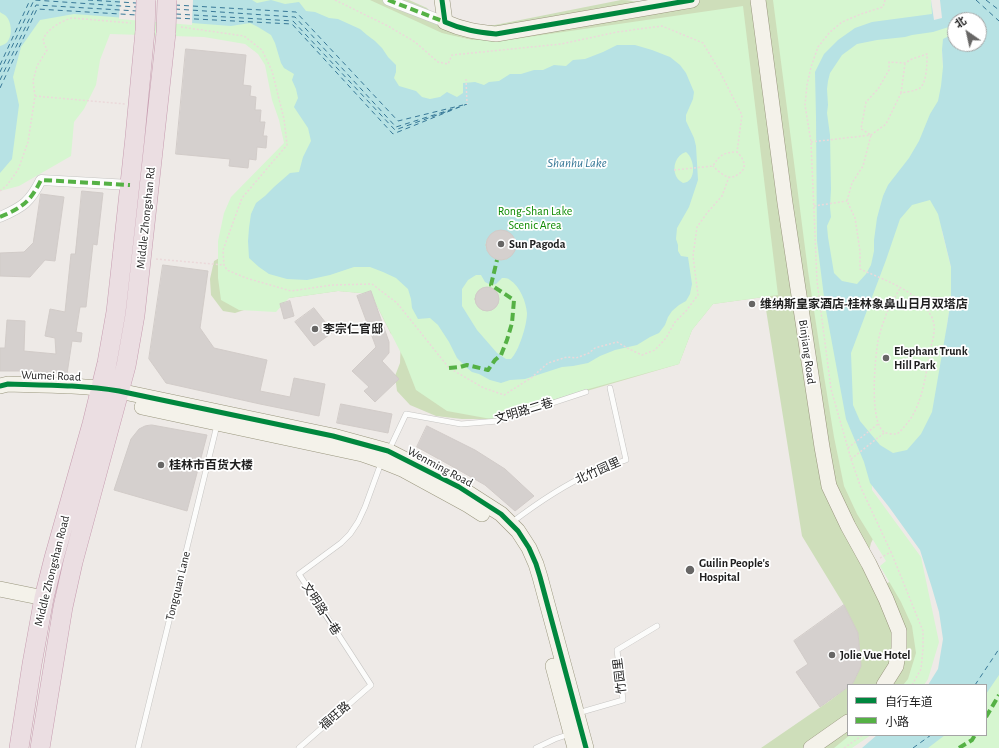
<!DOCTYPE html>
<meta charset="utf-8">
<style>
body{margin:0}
#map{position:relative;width:999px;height:748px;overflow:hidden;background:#eeeae7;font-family:"Alegreya Sans","Noto Sans SC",sans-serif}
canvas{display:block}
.legend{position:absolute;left:847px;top:684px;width:140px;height:52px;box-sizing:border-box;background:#fff;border:1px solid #a5a5a5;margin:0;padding:5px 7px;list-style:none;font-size:12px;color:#1f1f1f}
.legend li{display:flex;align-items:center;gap:8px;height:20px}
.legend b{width:20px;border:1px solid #a5a5a5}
.north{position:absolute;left:947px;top:12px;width:40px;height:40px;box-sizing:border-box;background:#fff;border:1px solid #a5a5a5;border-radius:50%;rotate:326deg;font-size:11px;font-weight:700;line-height:16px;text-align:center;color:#1f1f1f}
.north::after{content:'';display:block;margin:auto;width:14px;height:18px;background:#676665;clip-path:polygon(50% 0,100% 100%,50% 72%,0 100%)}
</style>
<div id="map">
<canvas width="999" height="748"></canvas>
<ul class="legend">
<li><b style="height:5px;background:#00873e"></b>自行车道</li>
<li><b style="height:5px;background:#55b145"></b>小路</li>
</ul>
<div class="north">北</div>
</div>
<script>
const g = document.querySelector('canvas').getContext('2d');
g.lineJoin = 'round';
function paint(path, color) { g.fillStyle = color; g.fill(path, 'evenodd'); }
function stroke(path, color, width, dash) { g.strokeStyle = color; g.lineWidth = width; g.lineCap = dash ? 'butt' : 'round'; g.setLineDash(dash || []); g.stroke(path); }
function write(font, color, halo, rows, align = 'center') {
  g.font = font + ' "Alegreya Sans","Noto Sans SC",sans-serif'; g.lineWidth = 3.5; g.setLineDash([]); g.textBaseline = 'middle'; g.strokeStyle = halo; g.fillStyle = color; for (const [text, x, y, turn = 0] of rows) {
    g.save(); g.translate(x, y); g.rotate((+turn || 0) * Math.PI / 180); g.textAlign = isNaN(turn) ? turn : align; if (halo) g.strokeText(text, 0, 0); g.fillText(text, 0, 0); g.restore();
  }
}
paint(new Path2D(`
 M271 0H409L427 8 444 28 495 25 621 0C630 0 638 2 646 3L649 0H853L824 54 876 533 871 543 869 551 877 573 887 583 898 579 929 641 906 685H850L853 683 861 666 858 633 844 605 802 536 764 297 713 304 692 330 679 364 491 419H462L436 416 410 405 397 391 395 376 400 363 401 339 391 334 371 294 338 291 289 298 259 305 235 313 223 311 211 295 210 279 214 261 573 60Z
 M848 687V735H862L845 748H761L828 702Z`), '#cedeba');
paint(new Path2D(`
 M0 0H370L442 33 471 40H508L743 6 778 295 713 304 692 330 679 364 585 390 491 419 447 411 416 390 404 359 371 294 338 291 289 298 276 312 239 310 221 300 218 278V241L224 213 231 197 284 143 279 120 272 100 265 65 258 54 245 44 204 37 110 34 100 60 96 85 84 109 74 122 71 156 19 186 0 191Z
 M773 0H931L933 14 955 24V33L942 50 943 67 942 231 951 267V299L947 325 938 416 908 462 872 459V490L921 557 939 642 928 679 924 685H903L908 679 916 653 912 626 901 602 880 566 886 561 857 514 844 486 834 437 824 376 808 271Z
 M999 665V748H914L929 735H986V685Z
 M850 735H871L852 748H834Z`), '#d6f6d0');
paint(new Path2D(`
 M0 0H252L257 3 271 0 285 4 299 2 306 11 315 12 329 18 338 19 360 29 367 35 375 41 382 48 388 57 396 65V72L394 78 399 86 416 91 422 97 430 99 440 97 447 92 457 97 463 93V83L475 82 484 85 489 82 499 81 510 74H521L534 70H543L554 65 566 66 573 60 585 59 603 52 617 45H635L652 50 670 57 680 65 686 73 694 92 693 99 686 115V121L694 138 696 146 698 180 689 207 677 228 676 239 678 245V251L681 256 688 257 692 284 690 294 686 301 679 305 672 311 668 317 665 325 659 333 650 337 637 345 615 350 600 356 588 363 573 366 562 367 525 379 510 380 501 383 490 380 479 374 472 372 466 367 457 358 449 342 438 325 430 318 418 319 412 308 411 299 408 289 396 278 383 272 370 267H354L330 275 307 280 287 279 269 274 259 267 249 258 248 241 249 228 251 214 256 203 265 196 274 187 290 173 299 172 303 157 311 141 308 128 294 107 298 98 296 89 292 80 294 74 284 68 281 63 275 43 271 35 258 27 250 23 231 26 74 14 40 20 21 47 13 77 19 105 12 159 0 173V46C3 45 6 44 8 41 13 34 11 21 6 16 5 15 1 13 0 12ZM686 152C695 159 697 182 683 183 680 181 677 179 676 176 672 167 676 155 686 152ZM497 231C508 230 519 237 514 250 505 276 467 245 497 231ZM476 275H481L485 282 491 285 496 284 502 278C505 278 508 278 510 280 520 286 526 302 527 313 527 325 519 351 511 359H506L497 353 477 330 462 306V289L468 280Z
 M931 0H999V675L986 694V685H928L938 669 943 639 939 612 932 588 920 550 889 507 870 483 864 462 846 419 825 305 817 241 816 117 815 72 824 54 838 40 855 28 872 22 932 14ZM955 20H979V44H955V33L943 39 942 50 943 67 941 86 938 101 930 114 919 141 909 158 888 185 883 196 877 218 874 240V251L871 265 866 274 857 284 842 281 834 273 828 237 827 226 831 217 830 207 831 189 830 135 827 113 828 105 827 89 828 81 830 73 842 55 857 44 877 40 905 37 912 35 933 32 955 25ZM930 200 938 214 951 267V299L947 325 932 412 921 434 907 450 893 453 880 445 860 421 853 405 851 353 886 260 900 219 912 205Z
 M877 735H945L928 748H862Z`), '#b7e2e4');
paint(new Path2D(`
 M120 0H193L192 25 119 19Z
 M931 0H940L942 18 934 20Z`), '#eeeae7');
stroke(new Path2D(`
 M88 0 136 3
 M976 0 999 21
 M986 0 999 10
 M175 5 296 12 398 121 463 105
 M175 9 295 17 396 127 459 107
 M176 14 293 21 395 130 451 110
 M176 18 292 24 393 134 467 104
 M0 65 30 0
 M0 72 34 0 136 7
 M0 80 36 5 137 11
 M0 88 37 9 137 15
 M975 685 999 649
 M913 748 931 735`), '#377897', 1, [5, 4]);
const building = new Path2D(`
 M186 49 246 55 243 85 251 86 250 96 256 97 255 110H261L260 122H265L263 136H267L266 148 257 147 256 160 249 159 248 168 229 166 230 159 176 154Z
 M82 191 103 193 97 245 93 244 86 307H80L76 332 82 333 81 342 72 341 67 374 23 371H0V348H5L7 320 25 321 24 351 56 354 55 338 45 336 50 309 65 312 71 254H75Z
 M41 194 64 197 55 261 45 260 30 277 0 276V253L24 252 33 243Z
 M486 245a15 15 0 1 1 30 0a15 15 0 1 1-30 0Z
 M163 265 208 271 200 328 214 348 267 360 260 391 290 397 294 378 325 384 319 416 260 404 166 383 149 359Z
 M475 299a12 12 0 1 1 24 0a12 12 0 1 1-24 0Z
 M371 291 389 342V353L382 361 399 379 375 402 364 391 369 387 352 371 376 347 357 296Z
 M290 301 294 316 284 319 280 304Z
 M314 308 333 332 314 346 295 322Z
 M341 404 392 414 388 433 337 423Z
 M152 425 207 435 187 511 114 490 131 439 139 429 145 426Z
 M427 426 475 450 505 469 534 496 515 511 485 485 457 469 417 447Z
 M844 605 858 633 861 666 853 683 850 685H848V687L820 707 796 672 808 664 794 641Z`);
paint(building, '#d5d0ce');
stroke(building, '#d1cbc8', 1);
const lane = new Path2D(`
 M389 450 406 414 461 424 498 421 586 392
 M511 523C536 504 562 486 591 473 602 468 614 464 626 460L610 388
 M578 713 623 700 617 650 657 626
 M138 748 217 425
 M299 748 371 685 299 574 341 543 350 534 358 522 365 507 381 463
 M536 748 555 739 570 734`);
const street = new Path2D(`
 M388 0 445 22
 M0 217C23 207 30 202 41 180L130 185`);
const secondary = new Path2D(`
 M442 0 445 22C463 30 477 32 496 34L692 0
 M758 0 785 203 822 447 829 486 848 526 869 564 886 599 899 631V648L896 666 884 685
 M0 386 8 384C45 385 83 385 119 391L333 436 388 451 459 487 501 514 518 531 529 548 536 564 540 577 586 748
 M142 407 362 454 382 461 402 469 468 505 482 514
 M0 589 44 598
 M553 666 575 748
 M811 748 848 722`);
const highway = new Path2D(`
 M19 748 32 664 44 598 54 558 92 424 107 363 116 312 122 258 135 137 145 31
 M40 748 63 607 73 562 126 366 135 315 166 33`);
stroke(lane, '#c6c5c3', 6);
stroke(street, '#c6c5c3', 11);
stroke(secondary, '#99967e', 16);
stroke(highway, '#c69baf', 20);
stroke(new Path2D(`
 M335 0 388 26 415 42 438 62 448 64 452 55 561 44 617 32 662 26 703 43 719 70 742 115 737 152
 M885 0 883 7 861 14 842 22 830 32 818 47 811 67 807 85 805 105 811 142 817 281 831 389 851 459 861 488 891 552
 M181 27 244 36 262 50 272 71 284 119 287 145 242 198 223 250 224 265 227 270 246 278 291 291 332 285 372 284 397 303 449 368 484 388 504 395 531 378 548 363 567 357 576 358 589 353 595 348 617 342 629 349 642 355 655 350 666 338 675 322 686 311 698 295 693 256 697 227 707 213 722 196 729 177
 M466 79 467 104
 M901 93 905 64
 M35 96 125 104
 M811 142 871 135 886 124 901 93C907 92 915 91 920 88 927 82 927 63 927 54L912 59 905 63 889 62V70L878 89 866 102 861 129 871 135 863 166 852 183 847 201 855 218 860 251V269C884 280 916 290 930 314 933 318 935 326 934 331 934 338 931 345 930 352 925 378 922 409 903 428 901 431 899 433 896 434 893 434 887 434 884 432 869 422 875 358 878 341 880 333 882 325 885 318 888 307 895 298 900 288
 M674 170 713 166C719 155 725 152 737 152 743 158 748 167 740 173 736 176 733 178 728 177 722 175 717 170 713 166
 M0 191 7 185 18 170 28 142 35 96 33 81 37 66 47 50 43 41C45 30 61 21 72 18L131 23
 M814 206 847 201
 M156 259 224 265
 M848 448 878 424
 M851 459 884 433
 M880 558 891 552 923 631V649L921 669 912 685
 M844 748 863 735`), '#ebd9da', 1.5, [2, 2]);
stroke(lane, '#fcfcfb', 5);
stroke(street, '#fcfcfb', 10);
stroke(secondary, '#f4f2ea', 15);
stroke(highway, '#ebdee2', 19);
const highwayBridge = new Path2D(`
 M145 31 146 0
 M166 33 167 0`);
stroke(highwayBridge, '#c69baf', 20, []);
stroke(highwayBridge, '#ebdee2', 19);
stroke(new Path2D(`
 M388 0 445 22
 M0 217C23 207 30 202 41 180L130 185
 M449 368 460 367 467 365 488 370 495 360 501 355 507 340 512 323 514 300 491 285 497 260
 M986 717 999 695
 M959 748 972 740 975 735`), '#55b145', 4, [8, 4]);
stroke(new Path2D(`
 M442 0 445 22C463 30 477 32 496 34L692 0
 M0 386 8 384C45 385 83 385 119 391L333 436 388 451 459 487 501 514 518 531 529 548 536 564 540 577 586 748`), '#00873e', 5);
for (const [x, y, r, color] of [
 [501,244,4,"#676665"],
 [752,304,4,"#676665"],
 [315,329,4,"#676665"],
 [886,358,4,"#676665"],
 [161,465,4,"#676665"],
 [690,570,5,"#676665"],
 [832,655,4,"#676665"]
]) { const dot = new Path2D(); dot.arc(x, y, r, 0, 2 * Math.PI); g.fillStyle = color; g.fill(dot); stroke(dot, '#fff', 1.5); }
write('12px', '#0d8a00', '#fff', [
 ["Rong-Shan Lake",535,211],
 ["Scenic Area",535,225]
]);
write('12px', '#1f1f1f', '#fff', [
 ["Middle Zhongshan Rd",146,218,-84],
 ["Binjiang Road",807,352,82],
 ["Wumei Road",51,376,2],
 ["文明路二巷",524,411,-17],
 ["Wenming Road",440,467,28],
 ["北竹园里",598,471,-24],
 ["Middle Zhongshan Road",52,571,-76],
 ["Tongquan Lane",178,586,-76],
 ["文明路一巷",321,609,57],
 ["竹园里",620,676,-97],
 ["福旺路",335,716,-41]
]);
write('bold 12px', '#1f1f1f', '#fff', [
 ["Sun Pagoda",509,244],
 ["维纳斯皇家酒店-桂林象鼻山日月双塔店",760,304],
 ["李宗仁官邸",323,329],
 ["Elephant Trunk",894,351],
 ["Hill Park",894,365],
 ["桂林市百货大楼",169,465],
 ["Guilin People's",699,563],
 ["Hospital",699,577],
 ["Jolie Vue Hotel",840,655]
], 'left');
write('italic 13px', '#377897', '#fff', [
 ["Shanhu Lake",577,163]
]);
</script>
